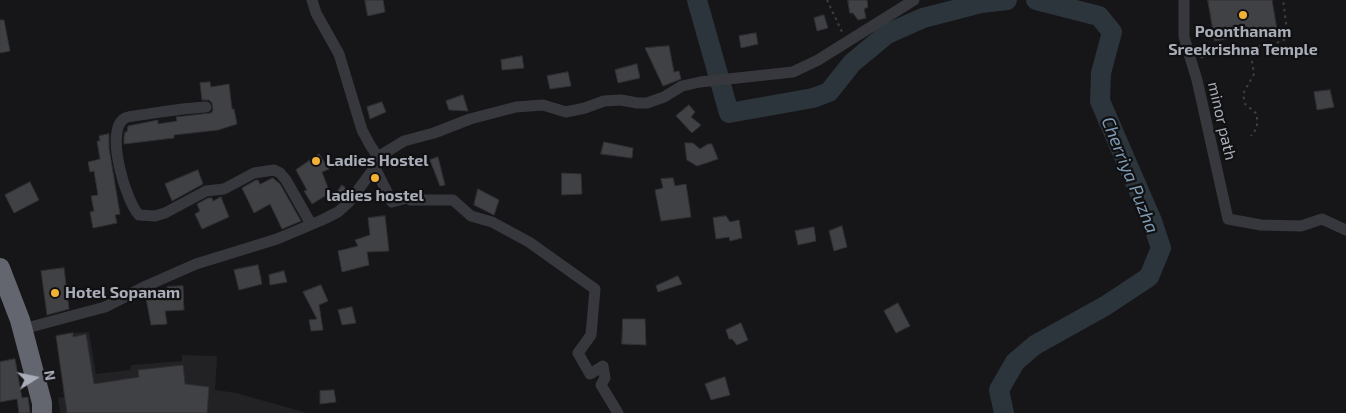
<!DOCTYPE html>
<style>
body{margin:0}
#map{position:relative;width:1346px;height:413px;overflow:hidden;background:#161618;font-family:"Exo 2",sans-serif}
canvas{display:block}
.north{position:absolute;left:10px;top:353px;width:50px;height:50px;-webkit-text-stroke:4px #111113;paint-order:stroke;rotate:80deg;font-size:14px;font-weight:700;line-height:20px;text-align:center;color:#a8adb8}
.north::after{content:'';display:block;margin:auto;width:18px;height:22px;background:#a8adb8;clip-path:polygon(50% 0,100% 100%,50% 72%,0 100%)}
</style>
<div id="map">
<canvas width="1346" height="413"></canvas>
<div class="north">N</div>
</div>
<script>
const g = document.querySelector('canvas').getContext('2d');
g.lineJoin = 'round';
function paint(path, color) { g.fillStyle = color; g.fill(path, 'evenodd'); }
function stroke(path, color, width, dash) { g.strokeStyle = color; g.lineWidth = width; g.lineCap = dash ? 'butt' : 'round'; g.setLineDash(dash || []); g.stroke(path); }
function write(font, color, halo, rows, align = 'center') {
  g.font = font + ' "Exo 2",sans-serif'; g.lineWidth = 4.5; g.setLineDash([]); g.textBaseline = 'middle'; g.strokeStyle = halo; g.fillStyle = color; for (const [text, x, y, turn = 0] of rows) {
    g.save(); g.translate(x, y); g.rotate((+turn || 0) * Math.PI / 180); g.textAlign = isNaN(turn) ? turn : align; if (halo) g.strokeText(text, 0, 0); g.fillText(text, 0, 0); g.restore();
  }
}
paint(new Path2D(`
 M89 332 96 374 130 370 131 365 182 361V355L217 356 215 390 236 393 307 413H60L58 398 64 397 63 391 79 388 73 333Z`), '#222225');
stroke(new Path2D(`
 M697 0 729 113 813 98 829 92 852 63 887 34 923 18 981 3 1007 0
 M1004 413 999 390 1015 362 1035 345 1105 306 1149 277 1161 248 1152 221 1100 101 1101 73 1112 32 1099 16 1036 0`), '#2c353c', 20);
const building = new Path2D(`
 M365 0H383L385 12 368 16Z
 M848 0H867L868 7 864 9 866 18 858 20 853 13H850Z
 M1208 0H1272L1277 30 1215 41Z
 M824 15 828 28 817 31 814 18Z
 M0 20H4L10 51 0 53Z
 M756 33 758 44 741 48 739 36Z
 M669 46 674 72 679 71 681 79 663 86 645 48Z
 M522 56 524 68 502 70 501 60Z
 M637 64 640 78 618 83 615 70Z
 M568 72 571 86 550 89 547 76Z
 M210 82 211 87 229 84 232 109H234L237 124 218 130 174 135V138L124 144V137L125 132H127L128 126 158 120V124L177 121 176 117 211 113 213 110 212 103 209 100H202L200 83Z
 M1330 90 1334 107 1317 110 1314 92Z
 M463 95 468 111 449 110 446 101Z
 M382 102 386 112 370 119 367 107Z
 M689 105 695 112 691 117 701 125 692 133 676 116Z
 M109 134V148L120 214 115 215 117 223 93 228 90 212 94 211 91 196 98 195 94 171 90 172 88 162 100 159 97 141H100L99 136Z
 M604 142 633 148 632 158 601 154Z
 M685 143H693L700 149 708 144H712L718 159 697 166 687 160Z
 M319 154 329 169 322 172 330 193 312 204 304 191 307 190 296 170Z
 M438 157 445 185 440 186 430 160Z
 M198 170 203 184 172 201 165 184Z
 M562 173 581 174 582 194 562 195Z
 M273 178 280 184 301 221 282 229 270 204 254 213 242 188 256 180H258L260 184Z
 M673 178 675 186 686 184 691 217 661 221 655 190 663 188 661 179Z
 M30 182 39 200 14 213 5 195Z
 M342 185 348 190 338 201 333 198Z
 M478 189 499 200 494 215 474 205Z
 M221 197 229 217 202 229 195 214 200 211 197 204 208 198H212L213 201Z
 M385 216 389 251 367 252 369 265 342 272 338 251 358 246 355 240 370 235 368 218Z
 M726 216 730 222 739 220 742 238 730 241 729 237 716 239 713 218Z
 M842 226 847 247 834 251 829 231Z
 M814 227 816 241 798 245 795 231Z
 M258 265 262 284 239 290 234 270Z
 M64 268 69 309 47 315 41 271Z
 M284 271 287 282 270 285 269 275Z
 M678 276 682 284 658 292 656 286Z
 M321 285 328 301 319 305 323 330 311 331 309 320 317 319 303 292Z
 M183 286 184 310 165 311 167 324 151 325 146 298 167 294V287Z
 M898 303 910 326 896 333 884 311Z
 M352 307 356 323 342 325 338 310Z
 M623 319H645L646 345 622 344Z
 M741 323 748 340 737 345 732 339H729L726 330Z
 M73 333V337L86 334 94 384 139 377 138 370 183 365 185 384 209 387 207 413H67L56 336Z
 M15 359 22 398 28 397 30 413H19L17 399 0 402V362Z
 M725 377 730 395 711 400 705 384Z
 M334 390 336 402 320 404V391Z`);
paint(building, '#404145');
stroke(building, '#303034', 1);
stroke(new Path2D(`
 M827 0 842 32
 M1250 48 1254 74 1243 94 1245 104 1257 114V128L1251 136
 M1201 58 1207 54 1274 44 1288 38 1283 0`), '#3d3f44', 2, [2.5, 4]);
stroke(new Path2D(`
 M312 0 316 13 339 54 362 130 370 145 378 157
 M1184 0V37L1197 80 1228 219 1261 225 1301 226 1322 219 1346 230
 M206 107C184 108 162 112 140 115 136 116 129 116 125 118 104 130 126 202 139 215L155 216 165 213 206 191 224 189 254 173 274 170 280 173 286 180 311 224
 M378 157 404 141 434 133 470 119 516 107 543 105 566 112 585 108 604 101 621 100 637 103H647L664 97 682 86 700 82 793 72 818 60 914 0
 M375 168 392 202 407 198 411 200H453L471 216 492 222 529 242 595 289 591 335 578 353 590 374 603 366 605 378 601 385 618 413
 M23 329 105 307 146 286 196 264 277 239 322 220 338 212 349 202 378 163`), '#37383d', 11);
stroke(new Path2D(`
 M0 268 20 320 42 403V413`), '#63666e', 20);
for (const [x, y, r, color] of [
 [1243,15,5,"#f2b134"],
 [316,161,5,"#f2b134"],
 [375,178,5,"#f2b134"],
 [55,293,5,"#f2b134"]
]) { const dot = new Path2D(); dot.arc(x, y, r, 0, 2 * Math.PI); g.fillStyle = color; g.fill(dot); stroke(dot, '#111113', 2); }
write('bold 16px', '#a8adb8', '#111113', [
 ["Poonthanam",1243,32],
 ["Sreekrishna Temple",1243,50],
 ["Ladies Hostel",326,161,"left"],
 ["ladies hostel",375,196],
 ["Hotel Sopanam",65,293,"left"]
]);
write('16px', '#a8adb8', '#111113', [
 ["minor path",1222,121,77]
]);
write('italic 18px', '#7f9bb3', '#111113', [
 ["Cherriya Puzha",1130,175,68]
]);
</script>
